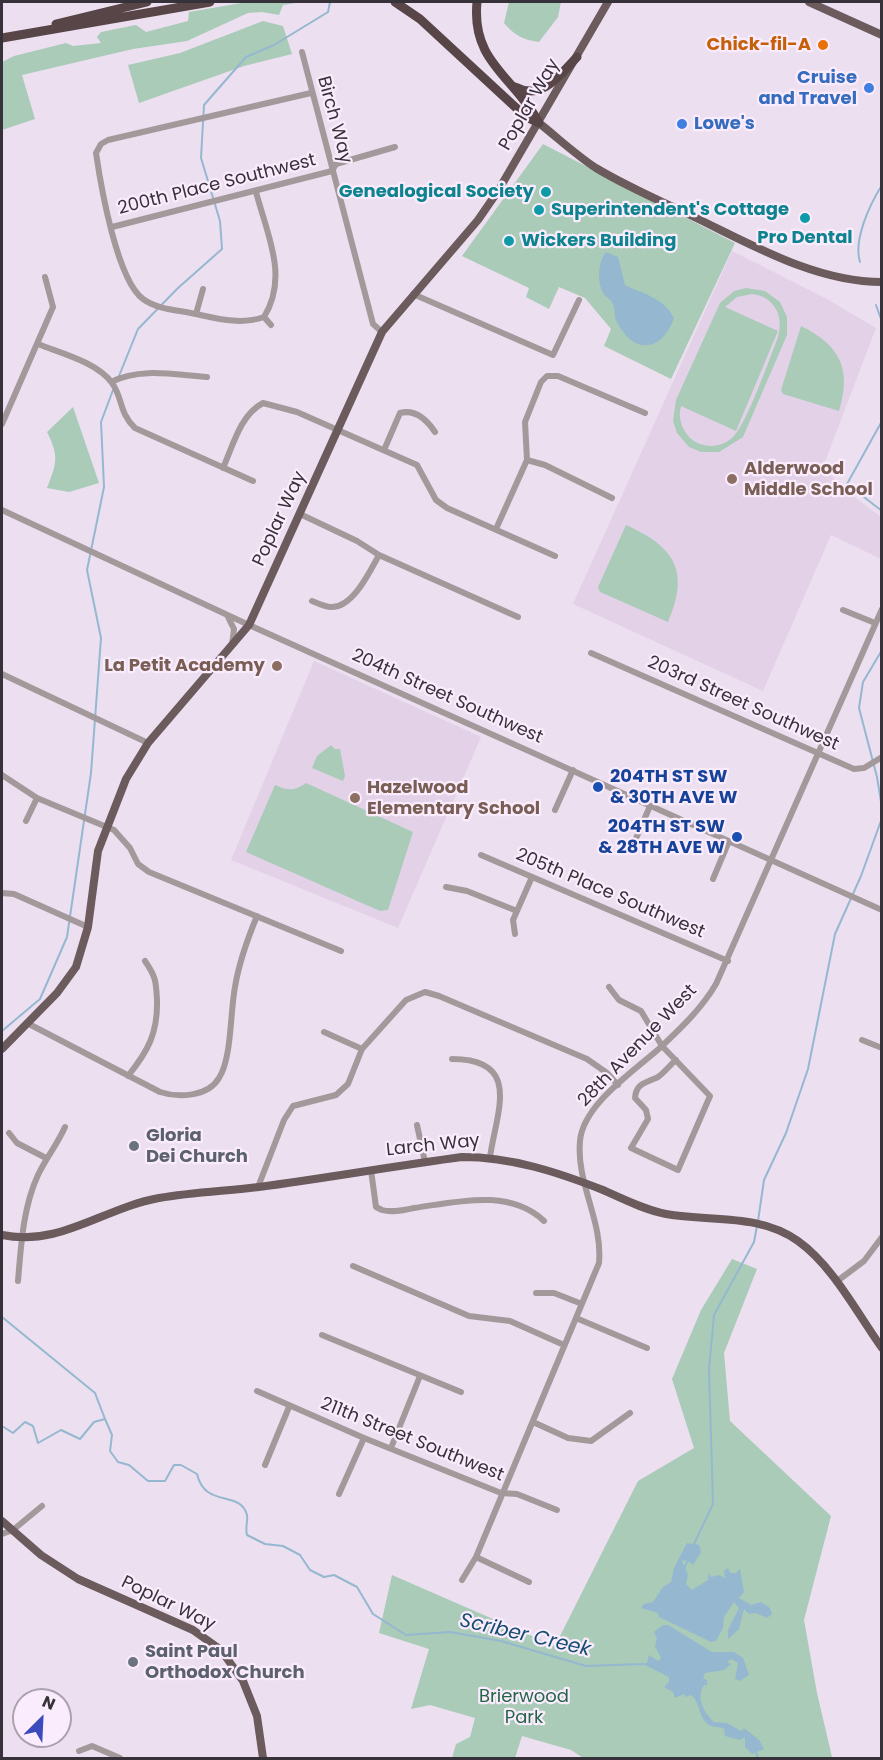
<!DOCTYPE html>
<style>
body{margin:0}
#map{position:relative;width:883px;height:1760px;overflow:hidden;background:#ecdff0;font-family:Poppins,sans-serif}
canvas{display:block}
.frame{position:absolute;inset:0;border:3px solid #373239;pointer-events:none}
.north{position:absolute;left:12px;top:1688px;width:60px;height:60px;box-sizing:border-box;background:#faecfd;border:2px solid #aca2af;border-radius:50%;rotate:24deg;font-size:16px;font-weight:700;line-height:24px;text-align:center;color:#373239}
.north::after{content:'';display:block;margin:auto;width:21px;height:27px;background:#3b4bbe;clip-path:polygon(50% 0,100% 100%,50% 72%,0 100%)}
</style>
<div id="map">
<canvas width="883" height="1760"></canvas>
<div class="frame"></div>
<div class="north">N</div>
</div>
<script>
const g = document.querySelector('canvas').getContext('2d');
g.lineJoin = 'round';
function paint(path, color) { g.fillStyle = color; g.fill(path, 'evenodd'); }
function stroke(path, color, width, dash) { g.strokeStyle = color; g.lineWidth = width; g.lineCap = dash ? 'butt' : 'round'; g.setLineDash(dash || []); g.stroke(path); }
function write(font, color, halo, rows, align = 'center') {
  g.font = font + ' Poppins,sans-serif'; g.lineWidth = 4.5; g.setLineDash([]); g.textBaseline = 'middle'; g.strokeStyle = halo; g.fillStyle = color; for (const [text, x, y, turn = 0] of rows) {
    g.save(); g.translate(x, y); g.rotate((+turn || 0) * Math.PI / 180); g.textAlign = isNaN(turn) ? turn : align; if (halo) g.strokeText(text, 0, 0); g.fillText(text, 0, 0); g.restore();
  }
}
paint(new Path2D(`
 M732 251 827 299 876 328 823 467 845 490 881 517V559L831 535 763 691 573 604Z
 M314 661 481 737 398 928 231 860Z`), '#e3d1e8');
paint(new Path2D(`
 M247 2H302L283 5 279 15 262 12 248 13 187 41 133 49 22 75 35 119 2 130V62L14 56 66 43 73 46 101 43 97 37 101 32 136 25 146 32 188 21 189 12Z
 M509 2H561L558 17 539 42C523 40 514 35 504 23Z
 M263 21 283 26 292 54 244 66 139 103 128 65 180 53Z
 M543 144 735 243 671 379 604 346 611 329 585 298 559 287 549 309 526 297 529 288 462 256Z
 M746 288 765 291 780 302 787 317V335L743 437 719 452H701L689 447 677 433 673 421 676 400 720 303 734 291ZM752 294C775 297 784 316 778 337 769 360 748 420 734 436 722 449 701 449 689 437 681 428 678 417 681 406L736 431 778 331 725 307 737 297Z
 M801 326C840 345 852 369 839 411L783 394 781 390Z
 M73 407 99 483 69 492 47 488C57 463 59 456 47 432Z
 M626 525C675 547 690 571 668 622L600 592 598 587Z
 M331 745 335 749H340L345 776 343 781 312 768 317 756Z
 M306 783 413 832 388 910 380 911 246 852 275 785C288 791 295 791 306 783Z
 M732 1259 757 1269 724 1353 730 1421 831 1516 804 1620 817 1693 832 1757 583 1758 571 1750 522 1736 515 1758H452L456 1744 470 1737 475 1718 430 1705 411 1709 429 1649 379 1633 392 1575 555 1646 638 1481 694 1448 672 1379 701 1310Z`), '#a9cbb8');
paint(new Path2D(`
 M606 252 618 257 625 285C644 294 664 298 674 318 662 353 632 355 616 320 614 316 615 311 614 307 612 299 606 298 603 293 597 282 598 261 606 252Z
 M687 1543 699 1545 701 1552 693 1565 686 1560 682 1561 688 1575 686 1584 692 1590 708 1580 709 1573 711 1577 719 1575 725 1578 724 1571 728 1568 730 1573H736L740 1569 744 1592 739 1598 751 1605 761 1602 770 1608 772 1614 767 1618 756 1613 749 1614 744 1609 739 1629 728 1639V1630L739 1608 734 1602 724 1617 723 1628 716 1641 711 1642 659 1617 658 1613 641 1608 644 1604 653 1602 663 1587 671 1582 674 1568Z
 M663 1625H668L712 1652H734L743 1658 749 1675 740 1681 735 1679 738 1663 731 1659 727 1662 731 1664 724 1670 705 1673 703 1678 707 1680V1685H704C696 1698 703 1711 714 1722L727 1723 741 1731 744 1728 759 1740 764 1749 752 1754 745 1747V1737L740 1740 725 1736 724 1729C719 1726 714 1728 709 1725 698 1718 701 1703 691 1695L686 1697 684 1694 675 1698 673 1692 664 1687 669 1682V1677L643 1664 647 1663 649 1655 658 1661 661 1658 655 1646 657 1639 654 1632Z`), '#95b8d0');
stroke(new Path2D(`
 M860 262C853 240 870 204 882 185
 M876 305 882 322
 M119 376 138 329 178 288 222 249 220 221 201 158 204 105 246 57 274 45 328 12 330 2
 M882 421 847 484 882 511
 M882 650 863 682 859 708 877 777 882 808
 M2 1031 40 999 67 937 91 773 101 638 87 570 104 487 101 422 113 390
 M758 1221 764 1180 786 1133 808 1069 835 934 861 876 882 818
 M2 1317 95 1393 105 1419
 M2 1426 13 1433 25 1422 33 1426 38 1443 61 1430 80 1439 94 1422 105 1419 112 1435 110 1451 118 1462 129 1465 148 1481H165L174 1465H181L197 1474C205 1509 240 1489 247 1515 248 1521 245 1528 247 1535L265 1544 283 1546 300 1555 310 1570 324 1577 334 1575 357 1587 373 1614 406 1635 450 1632 501 1641 586 1666 644 1664
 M694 1544 713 1504 709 1369 714 1315 754 1242 757 1226
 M684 1570 688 1558
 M755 1749 758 1758`), '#95b8d0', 2);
stroke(new Path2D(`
 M302 52 373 324 382 332
 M256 192C267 234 289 277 264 317 241 325 219 319 196 314 179 310 158 310 143 299 117 280 101 187 96 153L101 144 108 140 311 93
 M112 227 332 171 336 164 395 147
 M413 294 553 355 579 300
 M196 314 203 289
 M264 317 271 325
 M38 344C60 353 97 362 112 383 123 398 119 413 135 428L253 481
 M111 382C141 367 175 375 207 377
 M2 424 53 307 45 277
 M384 450 400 413C415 409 427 420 435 432
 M527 460 545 465 612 498
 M223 468C233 446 240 415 263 403L297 412 417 465 436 500 447 508 555 556
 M2 510 249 625 882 910
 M300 514 357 541 379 555 518 617
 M496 529 527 460 525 422 541 382 547 376H558L645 413
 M312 601C317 603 325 607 331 607 353 608 370 571 379 555
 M843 610 875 623
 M227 615 234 629 232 645
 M591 653 854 769 864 768 882 757
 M2 674 148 743
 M2 775 37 798 114 830 130 848 138 864 149 872 341 951
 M555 810 573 770
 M26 821 37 798
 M634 843 650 806
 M481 855 728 961
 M713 879 729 841
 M446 887 467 891 517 911
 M2 893 14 894 88 927
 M515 934 513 920 532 877
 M609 987 619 1000 641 1011 662 1046 710 1096 678 1170 631 1148 648 1119 646 1110 635 1098C636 1083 646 1083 658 1077 664 1073 670 1065 676 1060
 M27 1023 160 1092C178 1098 208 1097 219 1078 232 1057 230 1013 235 987 239 962 247 940 257 916
 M324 1032 362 1049
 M862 1040 882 1048
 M452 1059C523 1059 496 1113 490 1157
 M128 1076C148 1051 158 1033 157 1000 156 981 156 977 145 961
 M417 1125 425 1162
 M9 1133 17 1143 46 1158
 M371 1170 376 1207 382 1210C392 1213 404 1210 414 1208 457 1202 509 1188 544 1221
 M258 1187 284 1120 293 1106 336 1095 348 1084 362 1049 406 1000 425 992 439 996 587 1059 607 1073 618 1085
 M353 1266 469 1316 510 1321 564 1345
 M18 1281C21 1246 23 1207 38 1175 46 1158 57 1145 65 1127
 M836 1282 864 1261 882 1237
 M536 1293H554L582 1304
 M576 1318 647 1348
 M322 1335 461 1392
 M257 1391 364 1438 501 1493 517 1494 557 1510
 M533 1422 568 1438 591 1441 630 1413
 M391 1448 420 1376
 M265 1465 289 1407
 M339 1494 364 1438
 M2 1534 13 1530 42 1506
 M476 1557 529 1582
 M462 1580 476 1557 599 1263C603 1221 576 1183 580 1141 583 1104 636 1070 662 1046 682 1027 702 1008 716 984L882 609
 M79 1751 92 1746 120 1758`), '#a3999a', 6);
stroke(new Path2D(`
 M809 2 882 35
 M539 123C558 138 576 155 596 168 626 186 658 200 690 215 749 243 814 282 882 282
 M2 1049 57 993 76 967 88 927 98 851 126 779 148 743 249 625 382 332 478 220 498 191 608 2
 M2 1235C60 1247 103 1208 159 1198 192 1192 226 1191 259 1187 327 1178 394 1166 462 1157 512 1157 557 1172 603 1190 623 1199 645 1210 666 1214 711 1222 759 1213 798 1241 833 1266 857 1313 882 1348
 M2 1521 41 1555 78 1579 193 1630 221 1650 243 1681 257 1716 263 1758`), '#6c5b5d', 8);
stroke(new Path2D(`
 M395 2 420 19 526 117 539 123
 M477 2C471 63 515 77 539 123
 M56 24 147 2
 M2 38 210 2
 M515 87C542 101 560 75 577 57`), '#584548', 9);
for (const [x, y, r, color] of [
 [823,45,6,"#e8710a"],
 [869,88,6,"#3f7fe0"],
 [682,124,6,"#3f7fe0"],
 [546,192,6,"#0f9aa8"],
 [539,210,6,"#0f9aa8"],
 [805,218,6,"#0f9aa8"],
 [509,241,6,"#0f9aa8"],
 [732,479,6,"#8d6e63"],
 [277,666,6,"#8d6e63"],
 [598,787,6,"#1a4fb4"],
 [355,798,6,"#8d6e63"],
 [737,837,6,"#1a4fb4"],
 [134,1146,6,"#6b7280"],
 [133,1662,6,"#6b7280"]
]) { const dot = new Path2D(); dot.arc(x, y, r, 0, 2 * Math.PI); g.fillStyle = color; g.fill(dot); stroke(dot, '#faecfd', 2); }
write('bold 18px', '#c56008', '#faecfd', [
 ["Chick-fil-A",811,45]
], 'right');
write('bold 18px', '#366cbe', '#faecfd', [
 ["Cruise",857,78],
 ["and Travel",857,99],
 ["Lowe's",694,124,"left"]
], 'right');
write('18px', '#373239', '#faecfd', [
 ["Poplar Way",530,105,-60],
 ["Birch Way",334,120,75],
 ["200th Place Southwest",217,185,-14],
 ["Poplar Way",280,519,-65],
 ["204th Street Southwest",447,697,24],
 ["203rd Street Southwest",743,704,24],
 ["205th Place Southwest",610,894,23],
 ["28th Avenue West",638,1046,-46],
 ["Larch Way",433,1146,-6],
 ["211th Street Southwest",412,1440,22],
 ["Poplar Way",168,1604,26]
]);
write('bold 18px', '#0d838f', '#faecfd', [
 ["Genealogical Society",534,192,"right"],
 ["Superintendent's Cottage",551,210],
 ["Pro Dental",805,238,"center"],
 ["Wickers Building",521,241]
], 'left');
write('bold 18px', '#785e54', '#faecfd', [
 ["Alderwood",744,469],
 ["Middle School",744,490],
 ["La Petit Academy",265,666,"right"],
 ["Hazelwood",367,788],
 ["Elementary School",367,809]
], 'left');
write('bold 18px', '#164399', '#faecfd', [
 ["204TH ST SW",610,777],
 ["& 30TH AVE W",610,798],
 ["204TH ST SW",725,827,"right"],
 ["& 28TH AVE W",725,848,"right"]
], 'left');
write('bold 18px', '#5b616d', '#faecfd', [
 ["Gloria",146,1136],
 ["Dei Church",146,1157],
 ["Saint Paul",145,1652],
 ["Orthodox Church",145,1673]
], 'left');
write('18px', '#256547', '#faecfd', [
 ["Brierwood",524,1697],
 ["Park",524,1718]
]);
write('italic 20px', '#144e70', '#faecfd', [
 ["Scriber Creek",525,1636,13]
]);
</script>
